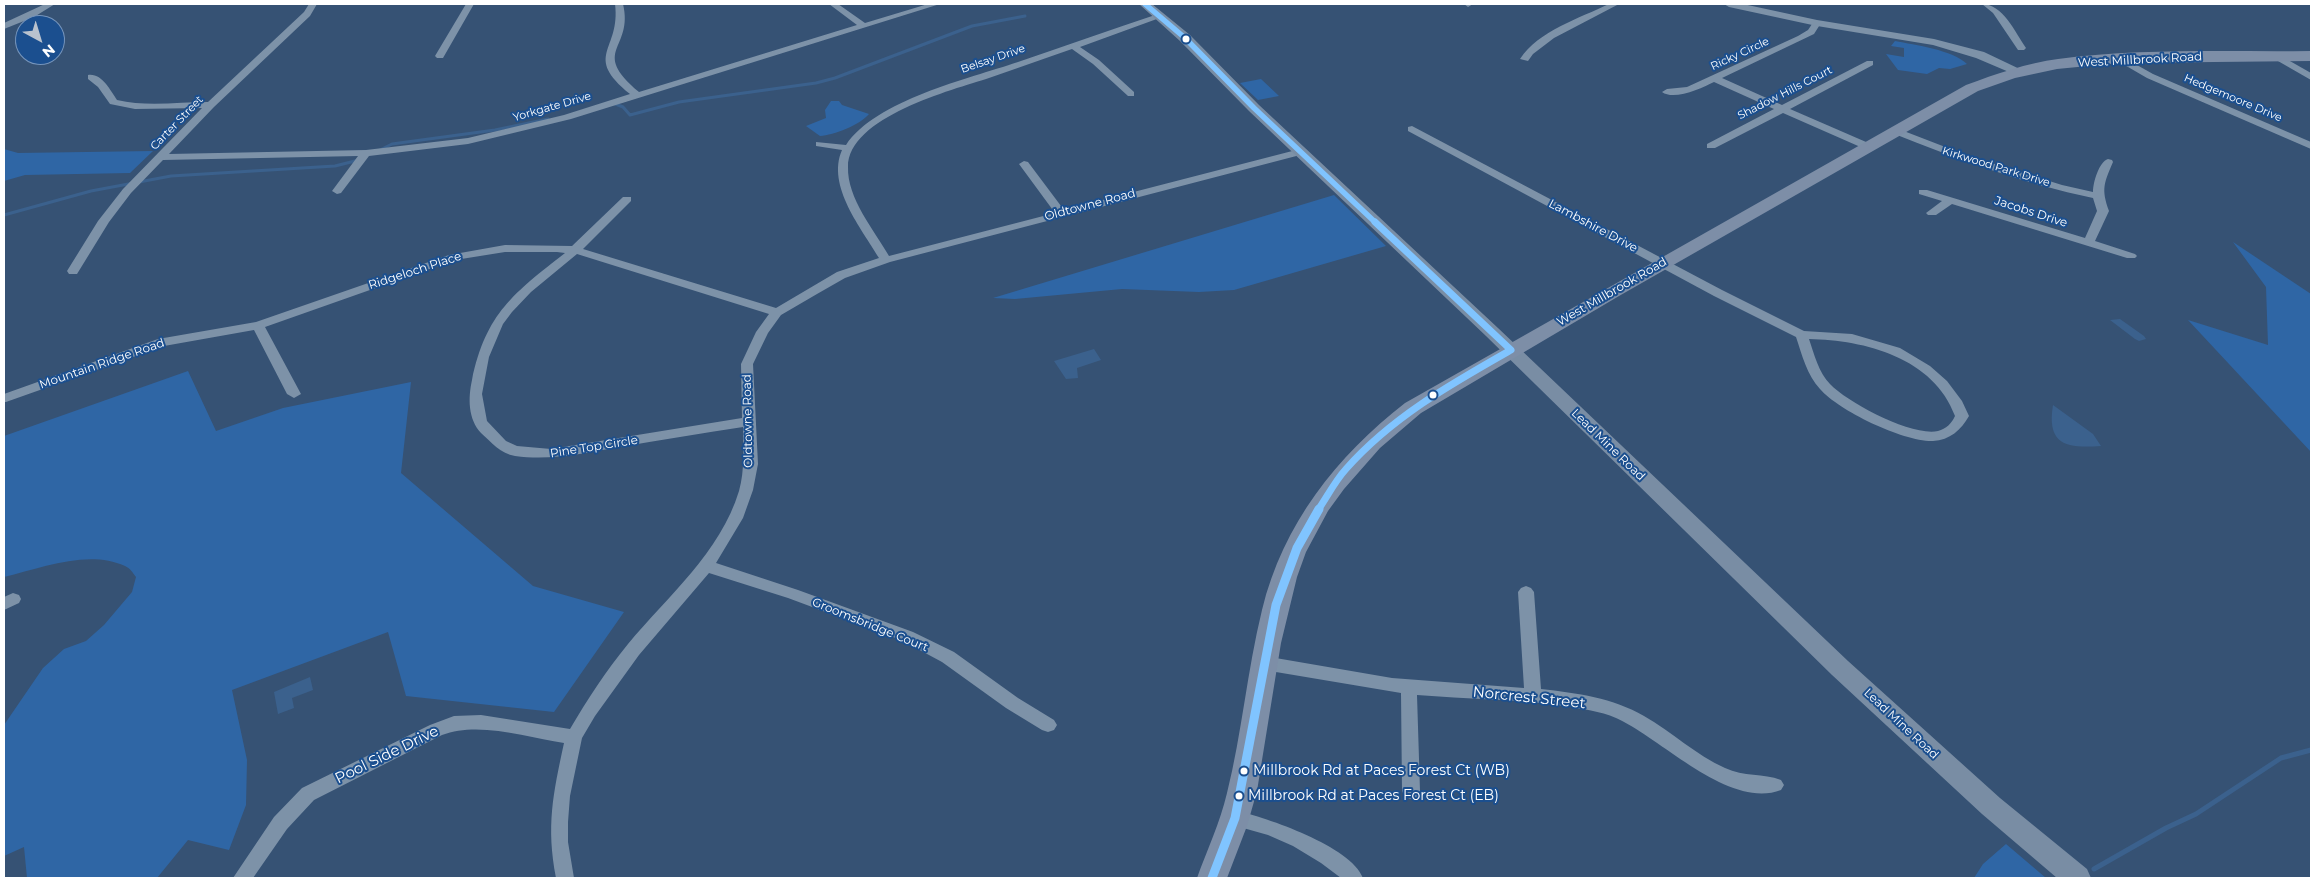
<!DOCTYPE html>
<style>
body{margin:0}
#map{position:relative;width:2315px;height:882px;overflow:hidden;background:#365274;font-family:Montserrat,sans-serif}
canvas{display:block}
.frame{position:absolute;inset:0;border:5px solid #fff;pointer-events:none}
.north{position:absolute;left:15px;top:15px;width:50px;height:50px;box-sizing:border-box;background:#1b4f8f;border:1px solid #7695bc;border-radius:50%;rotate:141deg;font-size:14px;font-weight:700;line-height:20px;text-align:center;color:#fff}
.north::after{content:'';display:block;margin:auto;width:18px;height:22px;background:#b9c2ce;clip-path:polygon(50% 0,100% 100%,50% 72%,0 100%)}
</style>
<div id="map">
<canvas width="2315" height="882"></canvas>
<div class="frame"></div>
<div class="north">N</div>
</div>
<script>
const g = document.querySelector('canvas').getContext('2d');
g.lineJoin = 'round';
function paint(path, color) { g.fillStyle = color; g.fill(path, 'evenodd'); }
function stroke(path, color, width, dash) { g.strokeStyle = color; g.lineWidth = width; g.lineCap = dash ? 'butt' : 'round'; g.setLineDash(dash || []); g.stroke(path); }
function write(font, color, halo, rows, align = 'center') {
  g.font = font + ' Montserrat,sans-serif'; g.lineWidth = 4; g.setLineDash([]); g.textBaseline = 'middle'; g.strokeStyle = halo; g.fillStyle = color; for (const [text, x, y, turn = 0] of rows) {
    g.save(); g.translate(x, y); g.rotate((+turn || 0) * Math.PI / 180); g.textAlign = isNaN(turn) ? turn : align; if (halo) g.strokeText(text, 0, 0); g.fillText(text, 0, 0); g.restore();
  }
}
paint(new Path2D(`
 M1895 41C1915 45 1953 50 1967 64L1950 69 1939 68 1927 74 1898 70 1886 54 1904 57V48L1891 46Z
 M1261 79 1279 96 1258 100 1240 83Z
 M831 101H839L842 105 869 114C860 125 834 135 820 136L806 126 826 118 825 110Z
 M4 149 18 153 153 151 130 173 25 175 4 181Z
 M1334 195 1386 246 1234 290 1199 292 1122 289 1015 299 993 298Z
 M2233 242 2311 294V452L2188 320 2268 345 2266 287Z
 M188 371 216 431 283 408 411 382 401 473 533 586 624 612 554 712 406 696 388 632 232 690 247 760 246 805 229 850 188 840 157 878H27L24 847 4 856V725L43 668 64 649 86 641 104 625 132 592 136 577C133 573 130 568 125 566 88 549 41 568 4 577V436Z
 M2006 844 2046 878H1974L1983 864Z`), '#2f66a5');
paint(new Path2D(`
 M2120 319 2144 336 2146 339 2139 341 2135 339 2110 320Z
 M1094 349 1101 360 1077 368 1078 378 1066 379 1054 361Z
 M2053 405 2093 434 2101 446C2069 448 2046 447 2053 405Z
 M310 677 313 690 292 698 294 708 278 714 274 692Z`), '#3b618d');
stroke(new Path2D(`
 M613 103 623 107 630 115 679 102 816 83 835 78 972 26 1025 16
 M380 150 392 144 495 130 548 119
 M4 215 91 191 171 176 335 166 359 160`), '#3b618d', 3);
stroke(new Path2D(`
 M2094 869 2166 828 2196 814 2281 758 2311 750`), '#3b618d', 5);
paint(new Path2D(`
 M45 4H55L34 17 4 29V23Z
 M309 4H317L310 16 214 107 169 154 366 150 468 138 564 115 630 94C582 55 621 51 615 4H623C634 50 589 50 639 92L857 25 829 4H838L865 23 928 4H940L571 119 468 144 369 156 341 193 337 194 332 191 358 156 163 160 131 193 109 222 77 274H69L67 271 98 221 123 189 202 108 135 109 110 104 98 87 88 79V75C102 73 110 90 117 100 146 107 179 102 208 102L304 12Z
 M466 4H474L443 58H437L435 56Z
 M1464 4H1473L1468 7Z
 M1609 4H1619L1554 38 1533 54 1528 61 1520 59C1538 31 1580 18 1609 4Z
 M1982 4C2003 4 2015 32 2026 48L2024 50H2018L1993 13Z
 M1158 14 1165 16 1080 47 1099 60 1134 92V96H1128L1093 64 1072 49C1044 59 1017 68 989 78 952 90 848 117 848 167 847 198 874 230 889 256L1055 213 1019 164 1024 161 1028 162 1064 210 1300 149 1304 150V154L890 262 845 278 817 294 781 315 768 333 753 364 758 464 753 490 743 518 716 563 798 590 913 632 954 652 1018 698 1054 720 1057 725 1054 730 1048 732 1042 730 1006 708 942 662 901 640 788 598 709 573 639 655 595 716 582 738 570 796 568 822V842L574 878H556C546 826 553 794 564 743 527 737 478 721 442 735L314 800 287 829 253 878H233L274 817 302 788 430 725 454 716 481 715 570 729C587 700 606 671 628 644 668 596 720 553 739 491 745 470 743 449 743 427 702 433 661 440 620 447 585 453 551 461 515 456 501 454 491 442 481 433 468 419 468 398 472 380 486 313 514 293 565 253L557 252H505L455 260 265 327 301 394 294 398 287 394 254 330 164 346 6 402H4V394L158 339 256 322 449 255 505 245 572 246 623 197H631V201L583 249 776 308 837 272 879 258C862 229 826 186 842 150L816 146V142L846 145C876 100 968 79 1018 62 1065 46 1110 30 1158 14ZM577 254 769 314 756 332 741 364 742 418 551 449 517 446 506 441 487 421 482 394 489 357 503 324 512 312 531 292Z
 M1814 21 1821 23 1814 34 1722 78 1782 105 1867 61H1873V65L1790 109 1873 145V149H1865L1783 113 1715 148H1707V144L1774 109 1714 82C1702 88 1674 101 1662 92L1667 89 1687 87 1798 36 1808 30Z
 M2274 52 2311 73V80L2271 57V53Z
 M2119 55 2153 74 2311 142V149L2147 78 2116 60V56Z
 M1412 126 1722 290 1804 331 1852 334 1900 348 1930 366 1947 381 1962 401 1969 416C1961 430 1950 440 1933 441 1904 442 1839 411 1820 389 1807 375 1802 355 1796 337L1714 296 1408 131V127ZM1809 339C1865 340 1934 358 1955 416 1952 423 1946 429 1938 431 1913 437 1848 403 1830 384 1819 373 1814 354 1809 339Z
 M1896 128 1966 155 2062 185 2093 192C2093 182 2099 162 2108 159L2112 160 2113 162C2104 183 2101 189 2109 211L2095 241 2135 254 2137 256 2135 258H2127L1952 204 1936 215H1928L1926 213 1942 201 1919 194V190H1927L2085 238 2097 211 2093 198C2024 184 1958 159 1892 133L1891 131Z
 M1526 586 1531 588 1534 592 1541 689C1577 693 1613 698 1644 716 1672 732 1696 755 1725 768 1744 777 1763 773 1781 780L1784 785 1781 790C1729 810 1661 738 1616 718 1600 711 1582 709 1565 706 1516 699 1466 699 1417 695L1420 791 1417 797 1411 799 1405 797 1402 791 1401 693 1264 670 1258 668 1256 663 1258 658 1264 656 1392 678 1524 688 1518 592 1521 588Z
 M13 593 19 595 21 599 19 603 4 610V597Z
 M1235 810C1267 818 1351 846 1363 878H1341L1321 863 1293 846 1268 835 1229 824 1226 818 1229 812Z`), '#7d92a8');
paint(new Path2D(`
 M1724 4H1743L1817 20 1934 39 1984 52 2026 72 2020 76 2016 75 1976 58 1933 45 1817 26 1729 7Z`), '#7d92a8');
paint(new Path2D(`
 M1139 4H1152L1190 35 1259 105 1498 328 1848 661 2000 798 2087 869 2091 878H2057L1982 814 1832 675 1486 336 1249 111 1180 41Z`), '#798da4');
paint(new Path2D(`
 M2311 51V61L2119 63 2057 69 2015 78 1978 91 1619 296 1421 413 1380 448 1344 489 1328 511 1306 552 1297 577 1281 643 1257 791 1247 826 1227 878H1197C1207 850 1220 823 1227 793 1242 733 1247 671 1262 610 1283 524 1336 457 1405 403L1966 85C1996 74 2027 63 2058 59 2142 48 2227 52 2311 51Z`), '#7d8ea7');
stroke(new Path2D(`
 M1145 4 1185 38 1254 108 1376 223`), '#80c4ff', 5.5);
stroke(new Path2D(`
 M1318 510C1327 497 1335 481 1346 469 1392 417 1451 384 1511 350L1375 222`), '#80c4ff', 7);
stroke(new Path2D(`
 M1212 878 1235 818 1276 605 1297 548 1319 509`), '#80c4ff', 9);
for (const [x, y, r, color] of [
 [1186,39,4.5,"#fff"],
 [1433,395,4.5,"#fff"],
 [1244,771,4.5,"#fff"],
 [1239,796,4.5,"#fff"]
]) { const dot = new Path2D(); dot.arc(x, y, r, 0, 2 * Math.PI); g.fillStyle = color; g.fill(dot); stroke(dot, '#1b4f8f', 2); }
write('11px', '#fff', '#1b4f8f', [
 ["Ricky Circle",1740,54,-25],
 ["Belsay Drive",993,59,-19],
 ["Shadow Hills Court",1785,93,-27],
 ["Hedgemoore Drive",2233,98,23],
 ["Yorkgate Drive",552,107,-16],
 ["Carter Street",177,123,-46],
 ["Kirkwood Park Drive",1996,167,17]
]);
write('12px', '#fff', '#1b4f8f', [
 ["West Millbrook Road",2140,60,-3],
 ["Oldtowne Road",1090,205,-15],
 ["Jacobs Drive",2031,212,18],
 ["Lambshire Drive",1593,226,28],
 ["Ridgeloch Place",415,271,-18],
 ["West Millbrook Road",1612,292,-30],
 ["Mountain Ridge Road",102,364,-19],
 ["Oldtowne Road",748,421,-91],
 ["Lead Mine Road",1608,445,44],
 ["Pine Top Circle",594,447,-9],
 ["Groomsbridge Court",870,625,22],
 ["Lead Mine Road",1901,724,43]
]);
write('14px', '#fff', '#1b4f8f', [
 ["Millbrook Rd at Paces Forest Ct (WB)",1253,771],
 ["Millbrook Rd at Paces Forest Ct (EB)",1248,796]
], 'left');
write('15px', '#fff', '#1b4f8f', [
 ["Norcrest Street",1529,698,6],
 ["Pool Side Drive",387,755,-26]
]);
</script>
